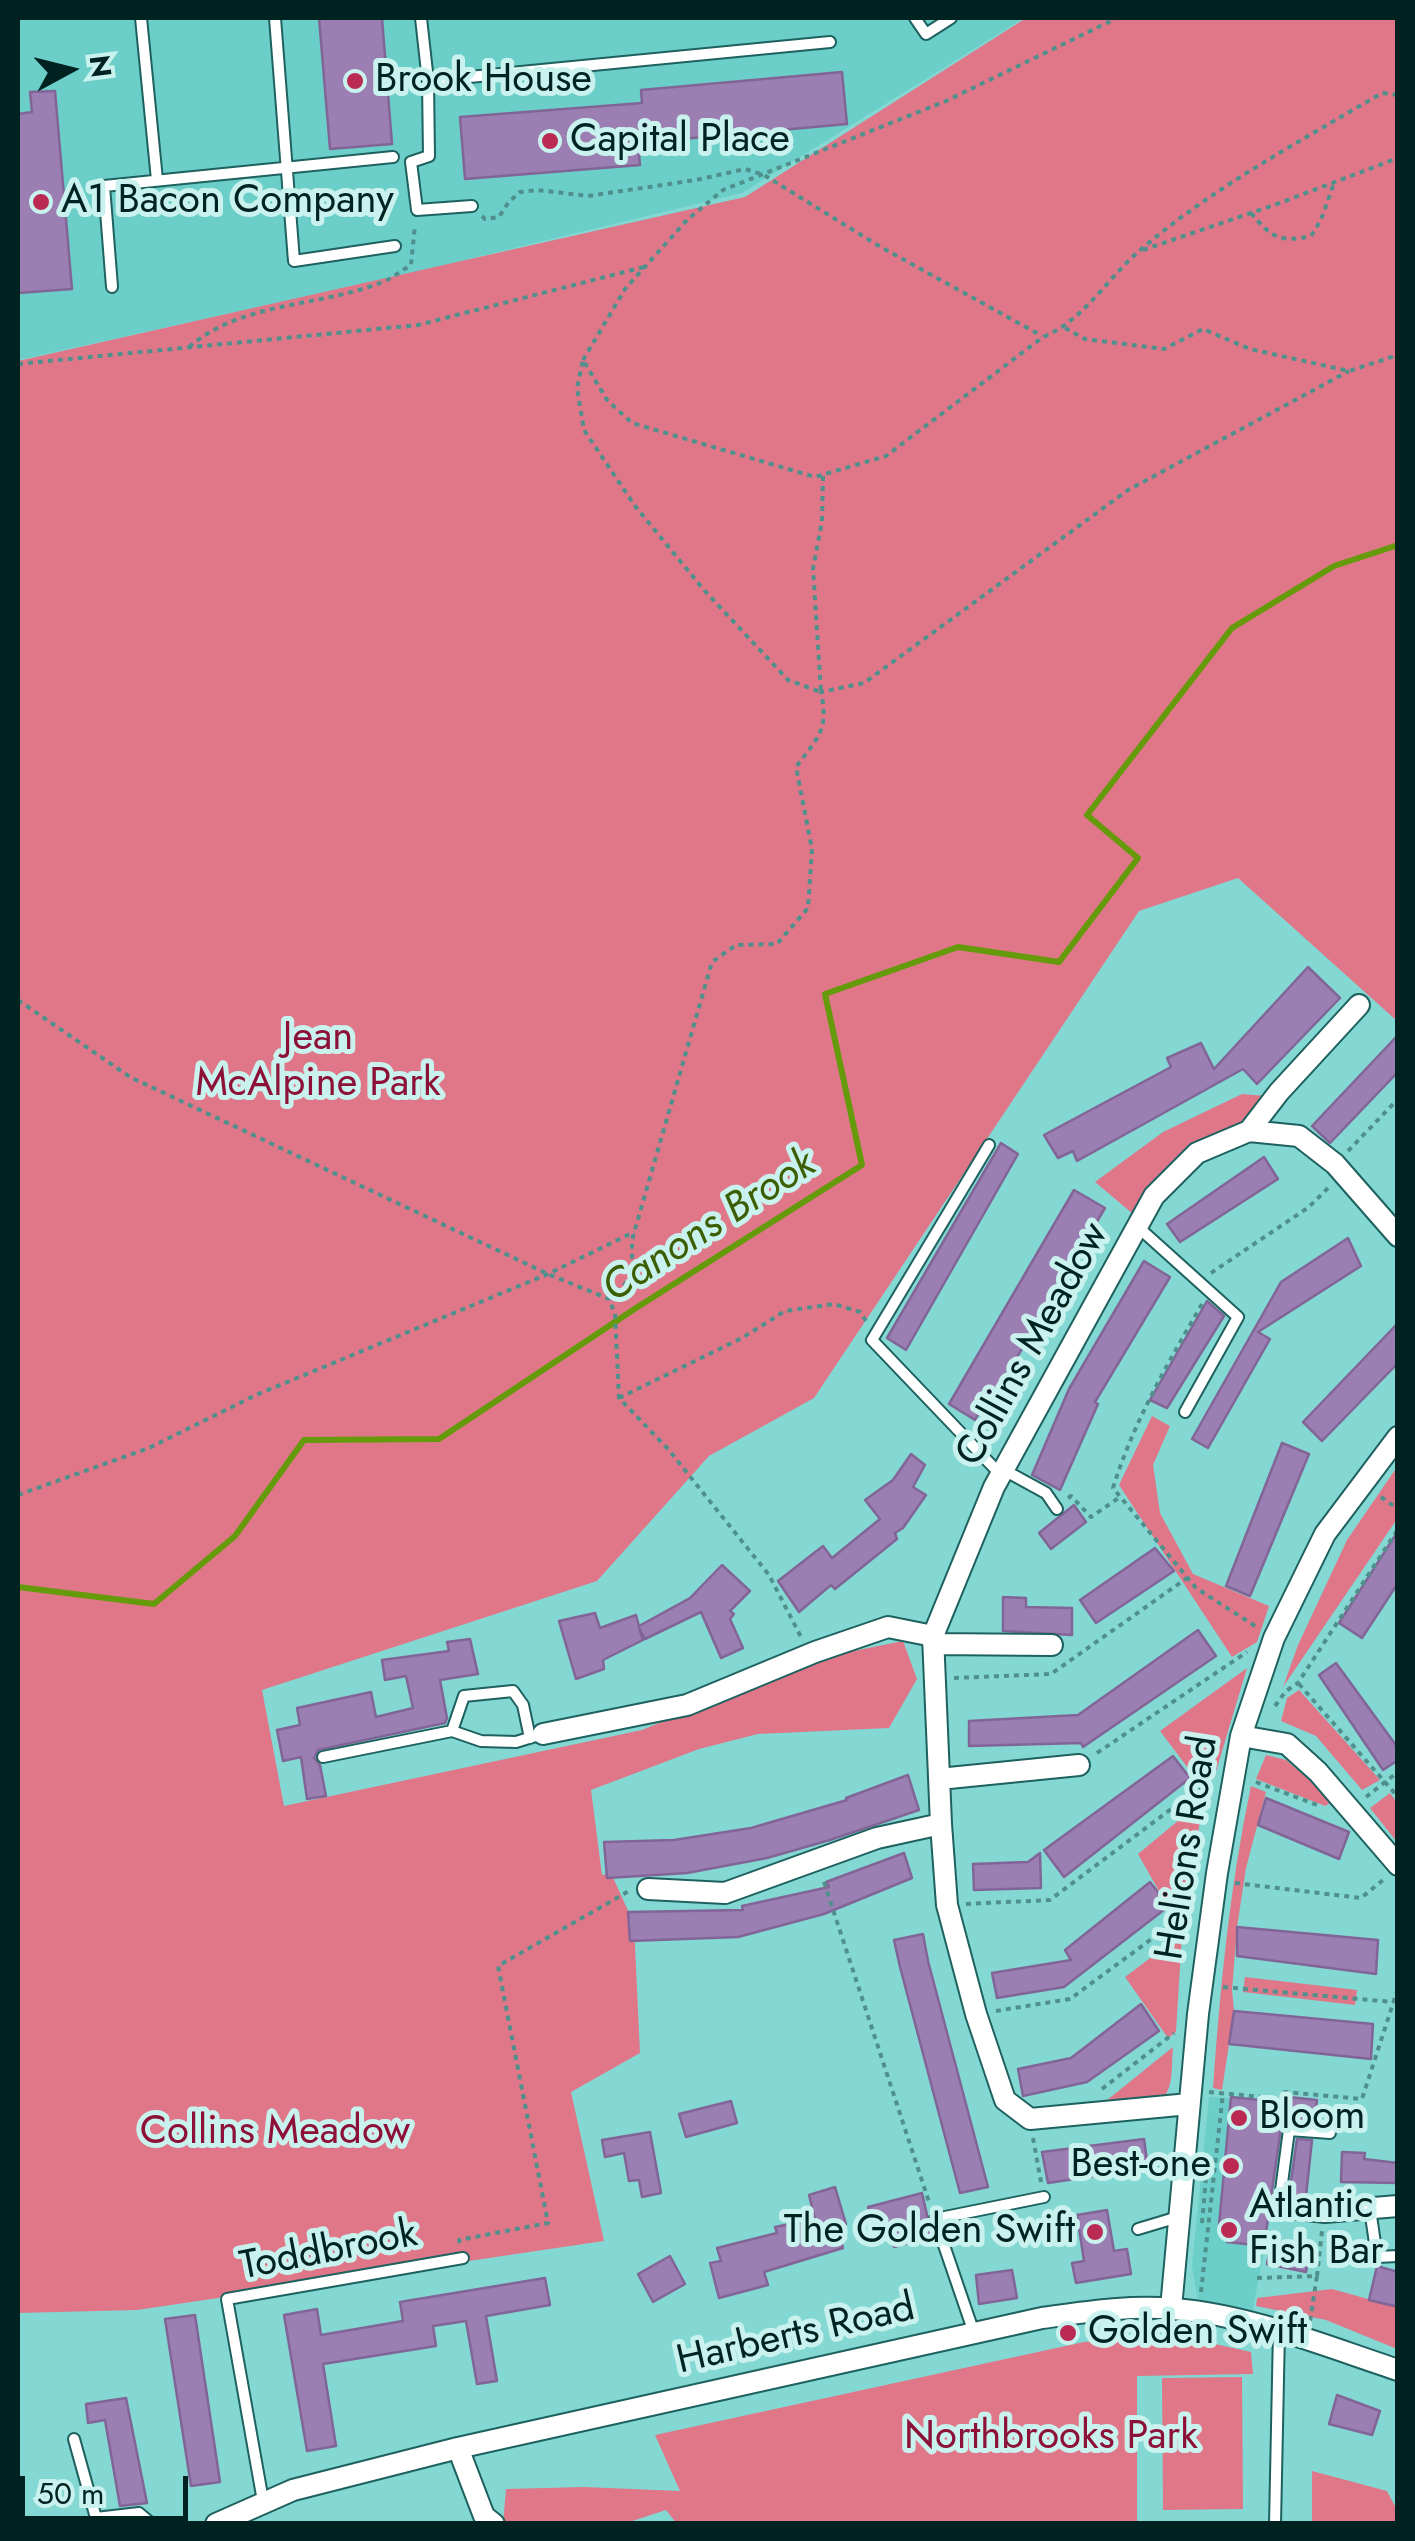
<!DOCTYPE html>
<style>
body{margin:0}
#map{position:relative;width:1415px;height:2541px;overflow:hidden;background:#84d8d3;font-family:Jost,sans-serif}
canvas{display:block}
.frame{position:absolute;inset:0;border:20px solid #002220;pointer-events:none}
.north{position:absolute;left:20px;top:20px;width:100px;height:100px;-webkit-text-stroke:8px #c9f1ed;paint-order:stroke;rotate:83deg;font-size:28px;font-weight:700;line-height:40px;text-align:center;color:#002220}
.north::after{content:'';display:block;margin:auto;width:35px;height:45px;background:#002220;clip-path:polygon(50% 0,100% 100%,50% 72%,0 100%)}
.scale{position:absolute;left:20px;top:2476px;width:168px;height:45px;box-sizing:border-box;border:5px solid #002220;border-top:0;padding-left:12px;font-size:30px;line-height:35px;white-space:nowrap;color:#002220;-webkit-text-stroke:8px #c9f1ed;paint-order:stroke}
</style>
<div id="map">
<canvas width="1415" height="2541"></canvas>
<div class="frame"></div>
<div class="north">N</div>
<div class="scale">50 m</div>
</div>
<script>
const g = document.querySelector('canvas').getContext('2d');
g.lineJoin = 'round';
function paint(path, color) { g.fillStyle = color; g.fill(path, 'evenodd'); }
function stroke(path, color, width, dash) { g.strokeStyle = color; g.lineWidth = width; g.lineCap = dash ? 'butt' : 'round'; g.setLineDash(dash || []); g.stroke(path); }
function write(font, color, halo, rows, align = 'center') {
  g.font = font + ' Jost,sans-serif'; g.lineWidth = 10; g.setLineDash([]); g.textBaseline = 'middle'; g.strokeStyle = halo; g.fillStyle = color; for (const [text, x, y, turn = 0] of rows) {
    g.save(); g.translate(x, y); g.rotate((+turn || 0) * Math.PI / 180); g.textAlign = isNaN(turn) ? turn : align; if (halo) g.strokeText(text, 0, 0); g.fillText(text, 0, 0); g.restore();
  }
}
paint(new Path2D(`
 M18 18H1024L742 193 411 273 18 360Z
 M1209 2097 1280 2102 1268 2230 1252 2314 1199 2306 1192 2266Z`), '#6ccec8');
paint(new Path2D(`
 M1026 18H1397V1021L1238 878 1139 911 814 1398 709 1456 597 1581 262 1690 284 1806 642 1730 814 1659 903 1641 917 1679 889 1728 758 1734 699 1749 591 1790 602 1875 611 1873 634 1924 640 2053 571 2092 604 2241 137 2310 18 2313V361L745 197Z
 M1242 1094 1267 1096 1244 1129 1133 1214 1095 1182 1163 1132Z
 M1152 1416 1170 1426 1153 1465 1160 1513 1193 1574 1269 1606 1257 1642 1232 1657 1119 1485Z
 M1397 1467V1519L1283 1687 1298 1645 1347 1540Z
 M1247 1668 1214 1778 1203 1788 1160 1731Z
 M1299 1690 1380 1780 1362 1790 1316 1736 1281 1721 1287 1698Z
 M1266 1755 1286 1760 1334 1801 1325 1806 1256 1779Z
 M1251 1786 1266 1792 1246 1868 1237 1927 1232 1990 1234 2011 1222 2090 1213 2088C1220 1986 1230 1885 1251 1786Z
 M1390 1793 1397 1803V1842L1370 1808Z
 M1203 1800 1186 1917 1177 1923 1138 1854Z
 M1182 1934 1176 2032 1168 2038 1125 1977Z
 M1245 1977 1357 1990 1355 2005 1243 1992Z
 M1173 2047C1171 2066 1175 2091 1158 2103L1106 2101Z
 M1332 2289 1397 2307V2349L1326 2320 1256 2306 1257 2298Z
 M1179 2336 1251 2352 1253 2374 1137 2376V2523L677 2524 666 2510 626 2523 503 2524 506 2489 584 2487 680 2491 655 2435 1084 2342Z
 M1242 2377 1243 2509 1163 2510 1162 2378Z
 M1312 2471 1387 2491 1397 2510V2523H1312Z`), '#df7789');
stroke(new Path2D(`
 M18 1587 154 1604 235 1536 304 1440 439 1439 636 1308 862 1165 825 994 958 947 1059 962 1138 858 1087 815 1232 628 1334 566 1398 545`), '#659a0b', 6);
const building = new Path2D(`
 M319 18H382L392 144 330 149Z
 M842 72 847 124 638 143 640 165 465 179 460 117 642 103 641 90Z
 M55 91 72 289 18 293V114L32 112 30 92Z
 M1308 967 1340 998 1257 1084 1243 1069 1077 1161 1073 1151 1058 1158 1044 1135 1171 1067 1167 1058 1201 1043 1214 1069Z
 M1398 1035V1072L1330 1143 1312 1126Z
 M1001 1143 1018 1154 906 1350 887 1338Z
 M1264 1157 1278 1179 1180 1242 1167 1224Z
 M1074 1190 1105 1208 984 1413 980 1411 975 1420 949 1404Z
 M1348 1238 1361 1266 1258 1332 1270 1339 1208 1448 1192 1439 1281 1282Z
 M1144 1261 1170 1277 1095 1402 1098 1404 1060 1490 1032 1475 1069 1389Z
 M1207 1301 1224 1316 1167 1408 1150 1400Z
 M1398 1323V1363L1322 1441 1303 1422Z
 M1282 1443 1309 1454 1250 1596 1226 1586Z
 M911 1454 925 1465 913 1487 926 1495 903 1528 895 1533 897 1539 835 1589 831 1585 799 1612 778 1581 823 1546 832 1558 880 1519 865 1500 893 1480Z
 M1074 1505 1086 1522 1051 1549 1039 1533Z
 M1398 1531V1583L1362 1638 1339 1623Z
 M1155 1548 1174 1571 1096 1623 1080 1600Z
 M722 1565 750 1591 730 1611 734 1614 730 1619 743 1648 721 1658 701 1612 645 1639 639 1628 643 1640 603 1660 604 1669 576 1679 559 1621 595 1613 600 1628 636 1615 639 1626 690 1598Z
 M1003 1597 1026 1598V1607L1072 1608V1635L1003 1631Z
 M1198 1630 1216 1656 1083 1747 1081 1743 969 1746V1721L1078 1715Z
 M470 1639 478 1674 440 1680 447 1718 445 1723 318 1750 314 1758 320 1765 326 1796 307 1799 301 1757 283 1761 277 1730 300 1725 297 1708 371 1692 376 1717 413 1708 406 1676 385 1680 382 1660 449 1651 447 1642Z
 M1336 1663 1398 1748V1760L1383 1770 1319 1675Z
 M1173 1756 1190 1778 1064 1877 1044 1850Z
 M908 1775 919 1810 830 1840 767 1858 687 1873 607 1878 604 1842 674 1840 751 1828 847 1800 846 1798Z
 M1266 1798 1349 1832 1339 1859 1258 1825Z
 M904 1853 912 1878 824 1914 738 1937 630 1941 628 1912 743 1910 742 1906 829 1887 826 1882Z
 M1040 1853 1041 1888 974 1890 973 1864 1028 1862Z
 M1150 1882 1169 1906 1064 1987 997 1998 992 1973 1071 1960 1065 1950Z
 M1237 1927 1378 1940 1376 1974 1237 1956Z
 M923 1934 928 1961 988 2187 960 2193 900 1967 894 1940Z
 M1141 2004 1159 2031 1087 2082 1023 2096 1018 2069 1071 2058Z
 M1234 2011 1373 2024 1371 2059 1229 2044Z
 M1231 2097 1288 2103 1289 2097 1317 2100 1314 2123 1289 2121 1281 2128 1264 2246 1227 2242 1228 2226 1219 2225Z
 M731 2101 737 2123 686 2137 679 2114Z
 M650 2132 661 2193 642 2197 639 2180 629 2181 624 2153 605 2157 602 2140Z
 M1144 2139 1148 2168 1048 2183 1042 2152Z
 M1297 2139 1312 2140 1306 2196 1289 2195Z
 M1342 2152 1365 2153 1364 2159 1398 2163V2183L1341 2182Z
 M835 2187 846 2224 837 2227 843 2248 764 2272 768 2285 719 2298 710 2263 721 2261 717 2248 777 2233 775 2227 815 2219 809 2195Z
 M922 2193 932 2237 894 2247 888 2221 873 2225 868 2207Z
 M1107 2210 1114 2251 1127 2249 1131 2274 1076 2283 1072 2263 1084 2261 1077 2215Z
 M1272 2242 1310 2250 1306 2272 1267 2264Z
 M670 2256 685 2284 653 2302 638 2274Z
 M1377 2266 1398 2272V2307L1369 2300Z
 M1012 2270 1017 2298 979 2304 976 2275Z
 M545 2278 550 2305 486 2316 497 2381 477 2384 466 2321 433 2326 436 2346 323 2364 336 2446 307 2451 284 2315 317 2309 321 2335 403 2321 400 2302Z
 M195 2315 220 2482 191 2486 165 2319Z
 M1337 2395 1380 2411 1372 2435 1329 2424Z
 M126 2398 147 2503 120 2506 105 2420 88 2423 86 2404Z`);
paint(building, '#9b7eb2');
stroke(building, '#826597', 2.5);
const lane = new Path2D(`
 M141 18 157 180
 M275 18 294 261 395 246
 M421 18 428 81 429 156 411 162 417 210 472 206
 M915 18 926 34 951 18
 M428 81 830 42
 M112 287 104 186 393 157
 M989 1145 872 1340 1000 1474
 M1138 1227 1238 1317 1185 1412
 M1004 1470 1046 1493 1057 1509
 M452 1731 464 1696 513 1691 523 1705 530 1738
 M323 1757 452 1731 481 1741 516 1742 542 1734
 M1290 2208 1280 2198 1289 2130 1330 2133
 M1370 2209 1377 2257 1398 2256
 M1138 2229 1178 2217
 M973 2330 935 2219 1044 2197
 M74 2439 96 2518 139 2513 152 2524
 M263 2501 227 2299 463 2258
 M1275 2524 1279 2331`);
const street = new Path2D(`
 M1249 1131 1279 1092 1359 1005
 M933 1644 1052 1645
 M543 1734 687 1705 815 1652 888 1627 933 1636
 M1241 1736 1287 1744 1318 1772 1398 1865
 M939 1779 1079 1765
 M648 1889 725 1893 877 1838 941 1824
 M1189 2104 1030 2119 1005 2100 976 2014 947 1905 941 1824 933 1636 994 1487 1154 1196 1197 1153 1249 1131 1299 1136 1335 1164 1398 1236
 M1290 2208 1325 2212 1398 2206
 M1171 2308 1198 2014 1217 1873 1241 1736 1274 1638 1325 1534 1398 1437
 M458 2448 484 2516 494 2524
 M216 2524 293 2490 458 2448 1042 2318C1086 2312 1130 2305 1174 2309 1250 2315 1325 2346 1398 2370`);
stroke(lane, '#1e615e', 14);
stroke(street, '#1e615e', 24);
stroke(new Path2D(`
 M1251 213C1271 237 1279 243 1311 236L1321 220 1334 183
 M482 216 485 219 499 217 508 203 520 192 537 190 588 196 696 180 745 169 764 175 879 246 1042 336
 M1143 250 1277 204 1398 158
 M1065 328 1085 339 1164 349 1203 329 1250 349 1349 371 1398 355
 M189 347C244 300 320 308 385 281 394 277 402 270 411 265L415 225
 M583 360 625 289 687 220 723 190 946 101 1117 18
 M18 364 418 325 644 267
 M823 476 822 521 813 569 821 692 788 680 704 590 635 506 584 430 577 388 583 360 607 400 632 423 815 477 886 456 1043 337C1084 320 1106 280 1139 251 1212 188 1299 142 1382 93L1398 95
 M18 1000 130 1077 548 1274 609 1299 615 1314 619 1398 668 1449 769 1575 801 1637
 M1348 1151 1398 1099
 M1211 1273 1309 1207 1328 1188
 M609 1299 632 1277V1240L712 962 736 945 777 944 808 908 812 849 796 767C818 737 829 731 821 692L864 683 1128 490 1349 371
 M1202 1304C1168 1363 1133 1423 1113 1488L1196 1588 1255 1626
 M619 1398 742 1338 785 1311 834 1304 860 1312 866 1321
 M18 1495 149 1448 256 1395 548 1274 634 1232
 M1381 1497 1398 1509
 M1068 1498 1071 1496 1091 1517 1120 1497
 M954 1678 1051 1674 1187 1578
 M1299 1684 1398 1797
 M1275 1706 1286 1691 1298 1683 1398 1529
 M1097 1753 1247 1652
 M1256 1782 1317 1805
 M1366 1797 1398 1772
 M824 1882 930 2205
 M1235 1883 1361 1898 1383 1880
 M966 1904 1050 1900 1211 1779
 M1223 1987 1393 2002
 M996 2011 1070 1999 1191 1910
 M1102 2089 1174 2033
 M1209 2092 1283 2099 1285 2092 1362 2099 1398 1988
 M1033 2138 1041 2182
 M1202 2223 1206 2178
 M460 2243 459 2240 548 2223 498 1966 629 1891
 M1257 2278 1317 2276 1322 2231
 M1201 2292 1223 2093
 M1310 2321 1317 2276`), '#50908c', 4, [5, 5]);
stroke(lane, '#fff', 10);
stroke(street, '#fff', 20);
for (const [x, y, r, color] of [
 [355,81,10,"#ba2a52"],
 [550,141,10,"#ba2a52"],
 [41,202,10,"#ba2a52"],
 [1239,2118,10,"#ba2a52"],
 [1231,2166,10,"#ba2a52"],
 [1229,2230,10,"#ba2a52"],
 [1095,2232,10,"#ba2a52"],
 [1068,2333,10,"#ba2a52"]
]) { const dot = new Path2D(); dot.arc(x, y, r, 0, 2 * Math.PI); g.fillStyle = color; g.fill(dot); stroke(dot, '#c9f1ed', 4); }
write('40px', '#002220', '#c9f1ed', [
 ["Brook House",375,81],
 ["Capital Place",570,141],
 ["A1 Bacon Company",61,202],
 ["Bloom",1259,2118],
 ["Best-one",1211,2166,"right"],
 ["Atlantic",1249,2207],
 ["Fish Bar",1249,2253],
 ["The Golden Swift",1075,2232,"right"],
 ["Golden Swift",1088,2333]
], 'left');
write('40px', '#8c1038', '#c9f1ed', [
 ["Jean",318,1039],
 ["McAlpine Park",318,1085],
 ["Collins Meadow",275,2133],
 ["Northbrooks Park",1051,2438]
]);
write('40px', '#002220', '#c9f1ed', [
 ["Collins Meadow",1034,1345,-61],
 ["Helions Road",1189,1848,-81],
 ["Toddbrook",329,2252,-11],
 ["Harberts Road",796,2336,-13]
]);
write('italic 42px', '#3c5e02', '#c9f1ed', [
 ["Canons Brook",710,1228,-33]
]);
</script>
